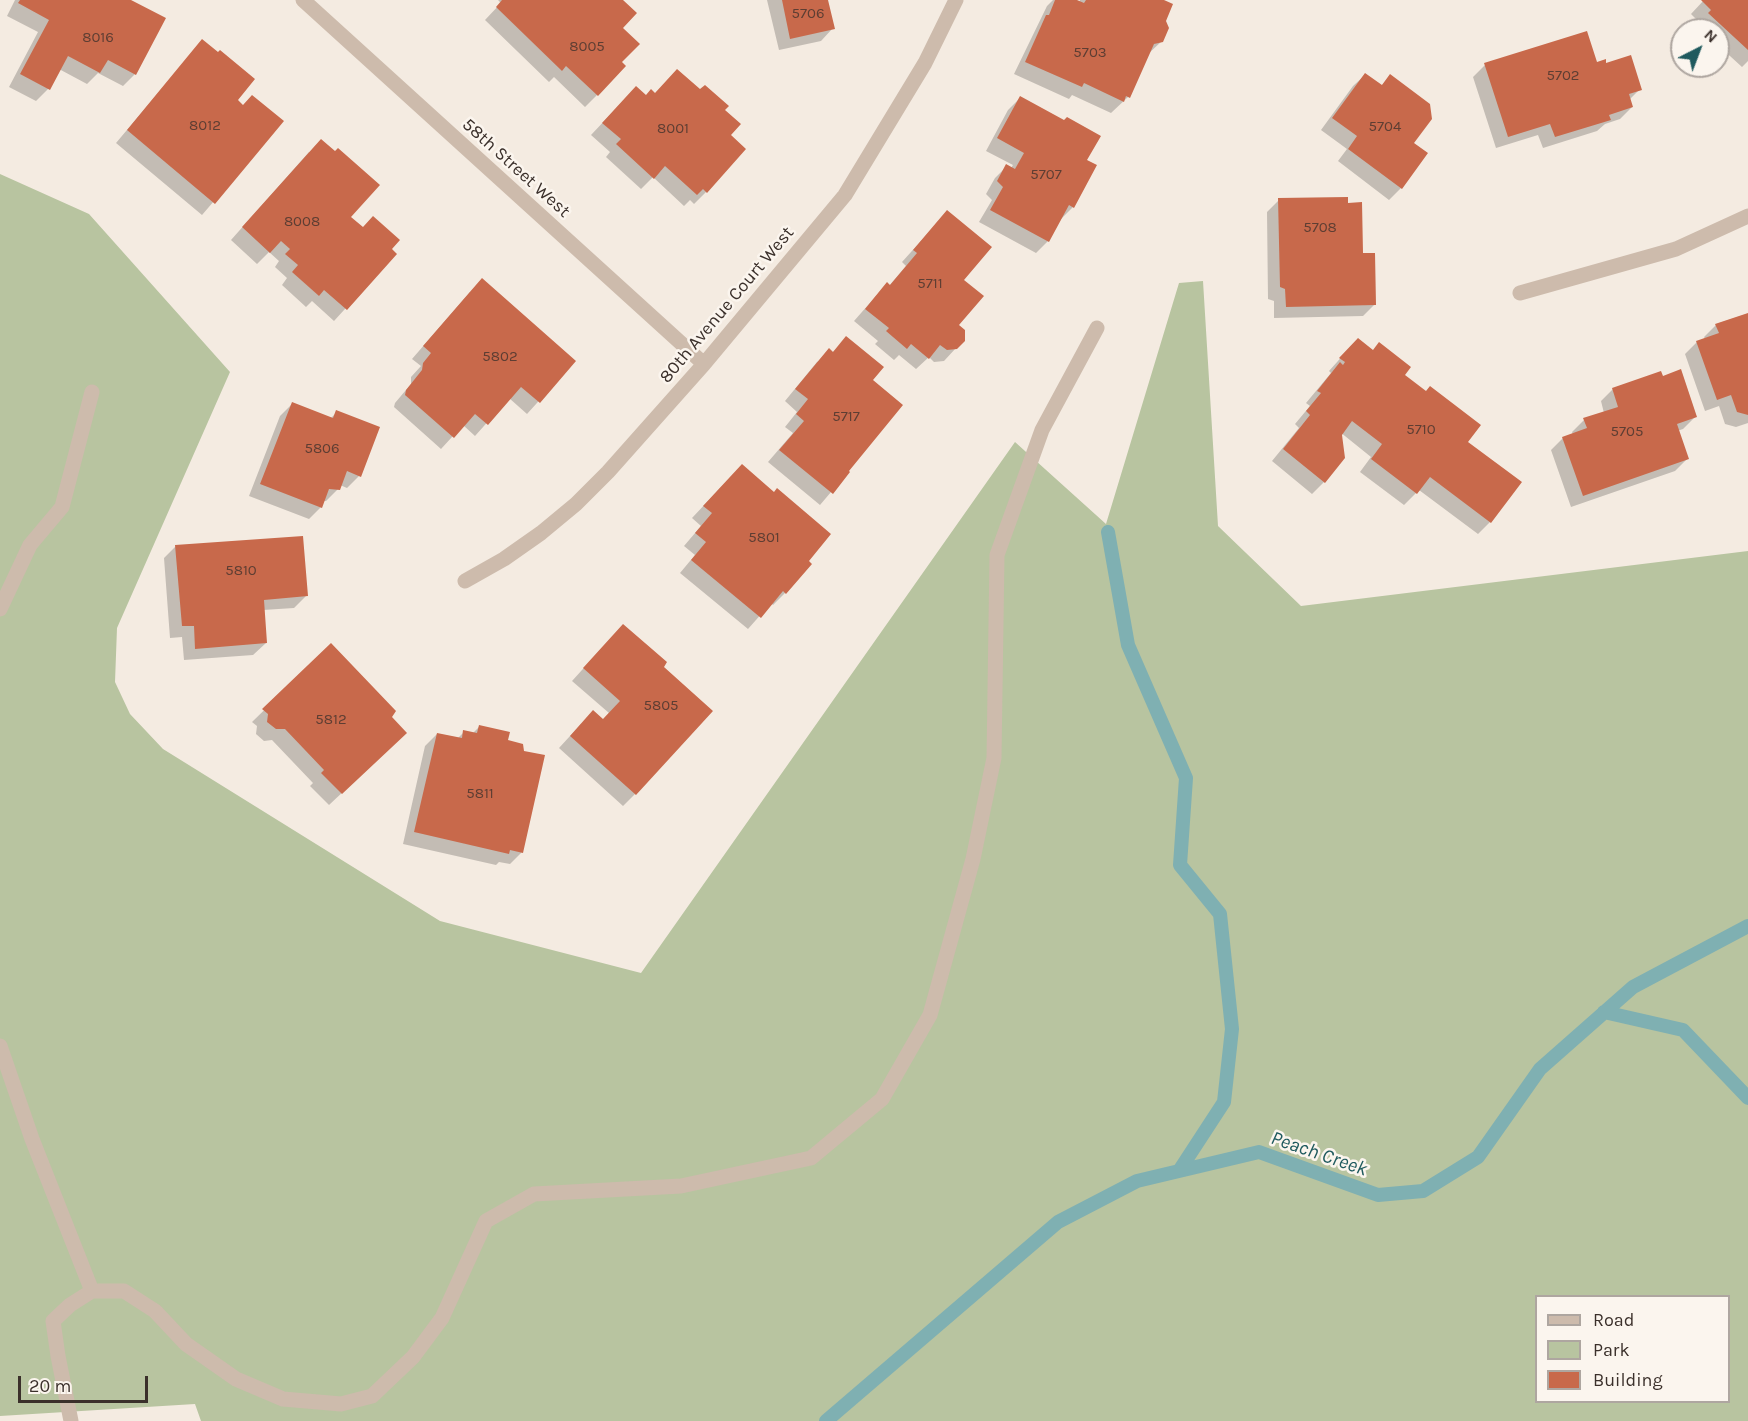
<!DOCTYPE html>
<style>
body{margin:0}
#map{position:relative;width:1748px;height:1421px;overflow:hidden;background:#f4ebe1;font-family:Karla,sans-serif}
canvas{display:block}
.legend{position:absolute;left:1535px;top:1295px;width:195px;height:108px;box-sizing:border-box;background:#fbf5ee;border:2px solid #aea6a0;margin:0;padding:8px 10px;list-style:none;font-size:18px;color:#3b302b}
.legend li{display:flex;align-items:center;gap:12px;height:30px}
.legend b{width:30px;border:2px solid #aea6a0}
.north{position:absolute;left:1670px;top:18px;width:60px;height:60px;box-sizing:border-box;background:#fbf5ee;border:2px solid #aea6a0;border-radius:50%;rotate:42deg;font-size:16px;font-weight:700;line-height:24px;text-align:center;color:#3b302b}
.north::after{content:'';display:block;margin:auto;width:21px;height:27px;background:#1f5a5e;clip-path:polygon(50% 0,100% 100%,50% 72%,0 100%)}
.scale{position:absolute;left:18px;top:1376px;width:130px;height:27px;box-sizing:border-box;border:3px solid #3b302b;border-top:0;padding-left:8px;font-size:18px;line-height:21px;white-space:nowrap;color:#3b302b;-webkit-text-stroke:4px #fbf5ee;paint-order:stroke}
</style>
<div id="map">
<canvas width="1748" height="1421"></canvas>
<ul class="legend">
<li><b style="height:8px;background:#cdbbac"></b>Road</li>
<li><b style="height:16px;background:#b8c4a0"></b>Park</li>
<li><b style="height:16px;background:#c8694b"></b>Building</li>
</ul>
<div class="north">N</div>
<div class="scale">20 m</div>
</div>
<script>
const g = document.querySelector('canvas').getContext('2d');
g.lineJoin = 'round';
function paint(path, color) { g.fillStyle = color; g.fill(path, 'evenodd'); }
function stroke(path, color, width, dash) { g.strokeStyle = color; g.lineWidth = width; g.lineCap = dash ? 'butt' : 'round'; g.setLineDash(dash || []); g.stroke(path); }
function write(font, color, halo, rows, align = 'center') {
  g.font = font + ' Karla,sans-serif'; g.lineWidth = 5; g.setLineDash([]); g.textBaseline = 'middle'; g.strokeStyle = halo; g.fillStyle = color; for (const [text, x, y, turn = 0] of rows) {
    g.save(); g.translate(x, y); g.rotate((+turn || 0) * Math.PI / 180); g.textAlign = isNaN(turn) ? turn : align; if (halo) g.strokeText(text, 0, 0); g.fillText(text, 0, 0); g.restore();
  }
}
paint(new Path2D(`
 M0 174 89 214 230 372 117 628 115 682 130 714 163 749 440 921 641 973 1015 442 1106 524 1179 283 1203 281 1218 526 1301 606 1748 551V1421H201L195 1404 0 1416ZM1536 1296H1728V1402H1536Z`), '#b8c4a0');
paint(new Path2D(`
 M15 0H128L135 74 123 86 98 73 87 84 59 69 48 89 36 101 9 87 38 32 7 16Z
 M498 0H621L620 62 597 95 585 107 554 77 549 82 485 20 501 3Z
 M767 0H827L833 28 821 41 779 50Z
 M1053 0H1073L1079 2 1080 0H1160L1164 21 1162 41 1148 54 1128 97 1111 113 1072 95 1069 99 1014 74 1047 6Z
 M1704 0H1748V61L1742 67 1718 45V30H1702L1697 26 1700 23 1691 14Z
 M202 41 236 100 242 107 282 122 202 215 116 143Z
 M1596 63 1605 65 1640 89 1629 100 1632 107 1620 119 1605 124 1597 131 1543 148 1538 135 1496 148 1473 77 1485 65Z
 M1365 75 1381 86 1391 76 1412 143 1426 154 1401 188 1389 200 1338 161 1347 149 1321 130 1353 86Z
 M654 95 723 110 729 135 706 192 694 204 690 200 684 206 653 177 641 189 606 157 610 152 591 135 624 100Z
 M1020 98 1085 161 1073 207 1061 219 1048 241 1036 253 979 222 992 200 986 194 995 178 1007 166 1011 168 1013 165 986 151 1008 110Z
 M309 152 349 217 395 254 334 321 312 301 306 307 282 285 287 278 275 267 279 261 269 252 257 264 231 240Z
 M1279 200 1361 255 1375 304 1363 316 1274 318V301L1268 299 1267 212Z
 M947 212 962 280 956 348 944 361 934 362 929 357 916 369 899 355 894 360 875 344 878 341 854 321 876 296 889 286 906 266 902 262Z
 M470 292 574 362 527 414 509 398 475 436 463 425 441 449 394 407 395 403 411 384V377L421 366 412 359Z
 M1748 314V423L1736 427 1725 424 1719 406 1705 411 1685 354 1697 342 1705 339 1704 337 1716 325Z
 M847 338 871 380 847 471 848 472 820 505 768 462 793 433 785 427 797 412 785 401 817 362 832 353Z
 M1346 352 1403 375 1466 442 1520 483 1490 522 1478 534 1419 490 1404 505 1360 472 1371 457 1340 432 1324 482 1312 494 1272 461 1299 428 1295 424 1310 406 1306 403 1331 373 1329 371Z
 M1613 389 1695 417 1683 429 1677 431 1687 459 1675 471 1571 507 1551 450 1563 438 1573 435 1572 432 1584 420 1604 413 1601 401Z
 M292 404 330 419 337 412 359 476 347 488 340 485 338 489 326 501H323L321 507 309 519 249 496 280 416Z
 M723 485 807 561 785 593 773 605 771 603 748 629 680 573 695 555 684 546 701 526 692 518Z
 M176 546 306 596 294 608 263 610 266 643 253 655 184 660 182 637 170 638 164 558Z
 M611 638 635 794 623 806 559 748 581 724 602 721 609 713 572 681Z
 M331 645 390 717 393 745 329 805 310 786 313 783 272 740 264 741 256 734 257 726 252 722Z
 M480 726 506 741 522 852 510 864 499 862 496 865 403 844 425 746 437 734 457 739 464 732 472 734Z`), '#0003');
stroke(new Path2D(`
 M1108 532 1128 645 1186 778 1180 865 1220 914 1232 1029 1224 1102 1179 1171
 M1604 1012 1683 1030 1748 1098
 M826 1421 1058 1222 1137 1181 1259 1152 1378 1195 1423 1191 1478 1157 1540 1069 1633 987 1748 926`), '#7fb0b2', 14);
paint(new Path2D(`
 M20 0H131L166 18 136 75 108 60 100 73 68 56 50 90 20 74 49 20 18 3Z
 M502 0H623L637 13 623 28 640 44 622 62 626 66 598 96 566 66 562 71 496 7Z
 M782 0H828L835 29 790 39Z
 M1055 0H1077L1084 3 1086 0H1164L1173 4 1166 21 1169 28 1163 42 1154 44 1130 98 1126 96 1124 102 1084 83 1082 87 1025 62 1046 15H1049Z
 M1701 0H1748V50L1708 13 1711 10Z
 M1587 31 1597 62 1606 59V63L1631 55 1642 90 1629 94 1633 107 1609 115 1611 120 1555 137 1550 124 1508 137 1484 63Z
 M202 39 218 52 220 50 255 79 238 100 243 105 252 95 284 121 215 204 127 130Z
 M677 69 700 89 705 85 729 106 725 110 741 124 731 135 746 149 707 193 703 189 697 195 665 166 654 179 616 144 621 139 602 123 636 86 646 95 651 89 655 93Z
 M1365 73 1382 85 1390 74 1430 104 1432 119 1414 143 1428 153 1402 189 1348 149 1357 136 1332 118Z
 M1020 96 1064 120 1067 117 1101 136 1087 160 1097 165 1074 208 1069 205 1049 242 990 210 1003 187 997 181 1006 164 1015 169 1024 153 997 138Z
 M321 139 335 151 338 148 380 185 351 217 363 227 373 216 400 240 392 249 397 254 347 310 324 290 319 296 292 272 298 265 285 254 290 249 281 241 270 253 242 227Z
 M1348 197V203L1362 202 1363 253H1375L1376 305 1286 307 1285 289 1280 287 1278 198Z
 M947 210 992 247 964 280 984 296 959 325 965 330V341L957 349 947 350 940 345 929 359 911 344 907 349 886 331 889 328 865 309 887 282 890 285 917 253 913 250Z
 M482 278 576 361 540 403 521 387 488 425 475 414 454 438 405 395 406 390 422 370 423 363 431 353 423 346Z
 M1748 313V415L1737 412 1731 395 1717 400 1696 341 1719 333 1715 324Z
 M846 336 884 367 873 380 903 405 849 471 850 472 833 494 779 450 804 421 796 414 808 399 795 389 829 348 833 352Z
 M1358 338 1373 350 1379 342 1411 367 1405 375 1426 391 1430 386 1481 425 1468 442 1522 482 1491 523 1430 477 1417 494 1371 459 1382 444 1352 421 1342 435 1345 458 1325 483 1283 449 1310 415 1306 411 1321 393 1317 391 1340 362 1343 365 1345 362 1339 358Z
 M1681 369 1697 417 1677 424 1689 459 1583 496 1562 437 1587 428 1583 418 1618 407 1612 388 1661 371 1663 376Z
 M292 402 333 418 336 410 380 427 361 477 347 471 340 490 329 489 322 508 260 484Z
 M742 464 774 492 777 488 831 534 809 561 812 564 786 594 783 591 761 618 691 560 706 542 695 533 712 513 703 506Z
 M303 536 308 596 264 600 267 643 195 649 194 626H182L175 545Z
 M623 624 667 662 664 667 713 711 636 795 570 736 593 710 603 719 620 701 583 668Z
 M331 643 396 711 392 717 407 733 342 794 321 773 324 770 285 729H276L267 722 268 714 262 709Z
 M479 725 510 732 508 740 523 744 524 751 545 755 523 853 510 850 509 854 414 832 437 733 462 738 463 730 477 733Z`), '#c8694b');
stroke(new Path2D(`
 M0 609 30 545 62 507 92 392
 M0 1046 32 1139 92 1291
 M71 1421 58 1356 53 1321 70 1305 92 1291H124L155 1311 186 1344 236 1379 283 1399 341 1404 372 1396 413 1357 442 1318 486 1221 534 1194 681 1186 811 1158 882 1099 930 1015 973 859 994 758 997 555 1042 430 1097 328`), '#cdbbac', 15);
stroke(new Path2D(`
 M303 0 704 364
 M1520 293 1676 249 1748 216
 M465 581 504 559 541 533 576 504 608 472 704 364 845 195 925 63 956 0`), '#cdbbac', 15);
write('15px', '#5e3e33', null, [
 ["5706",808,14],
 ["8016",98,38],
 ["8005",587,47],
 ["5703",1090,53],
 ["5702",1563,76],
 ["8012",205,126],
 ["5704",1385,127],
 ["8001",673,129],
 ["5707",1046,175],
 ["8008",302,222],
 ["5708",1320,228],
 ["5711",930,284],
 ["5802",500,357],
 ["5717",846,417],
 ["5710",1421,430],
 ["5705",1627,432],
 ["5806",322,449],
 ["5801",764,538],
 ["5810",241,571],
 ["5805",661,706],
 ["5812",331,720],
 ["5811",480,794]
]);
write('18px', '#3b302b', '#fbf5ee', [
 ["58th Street West",516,168,42],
 ["80th Avenue Court West",727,305,-50]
]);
write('italic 20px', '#1f5a5e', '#fbf5ee', [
 ["Peach Creek",1319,1154,19]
]);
</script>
